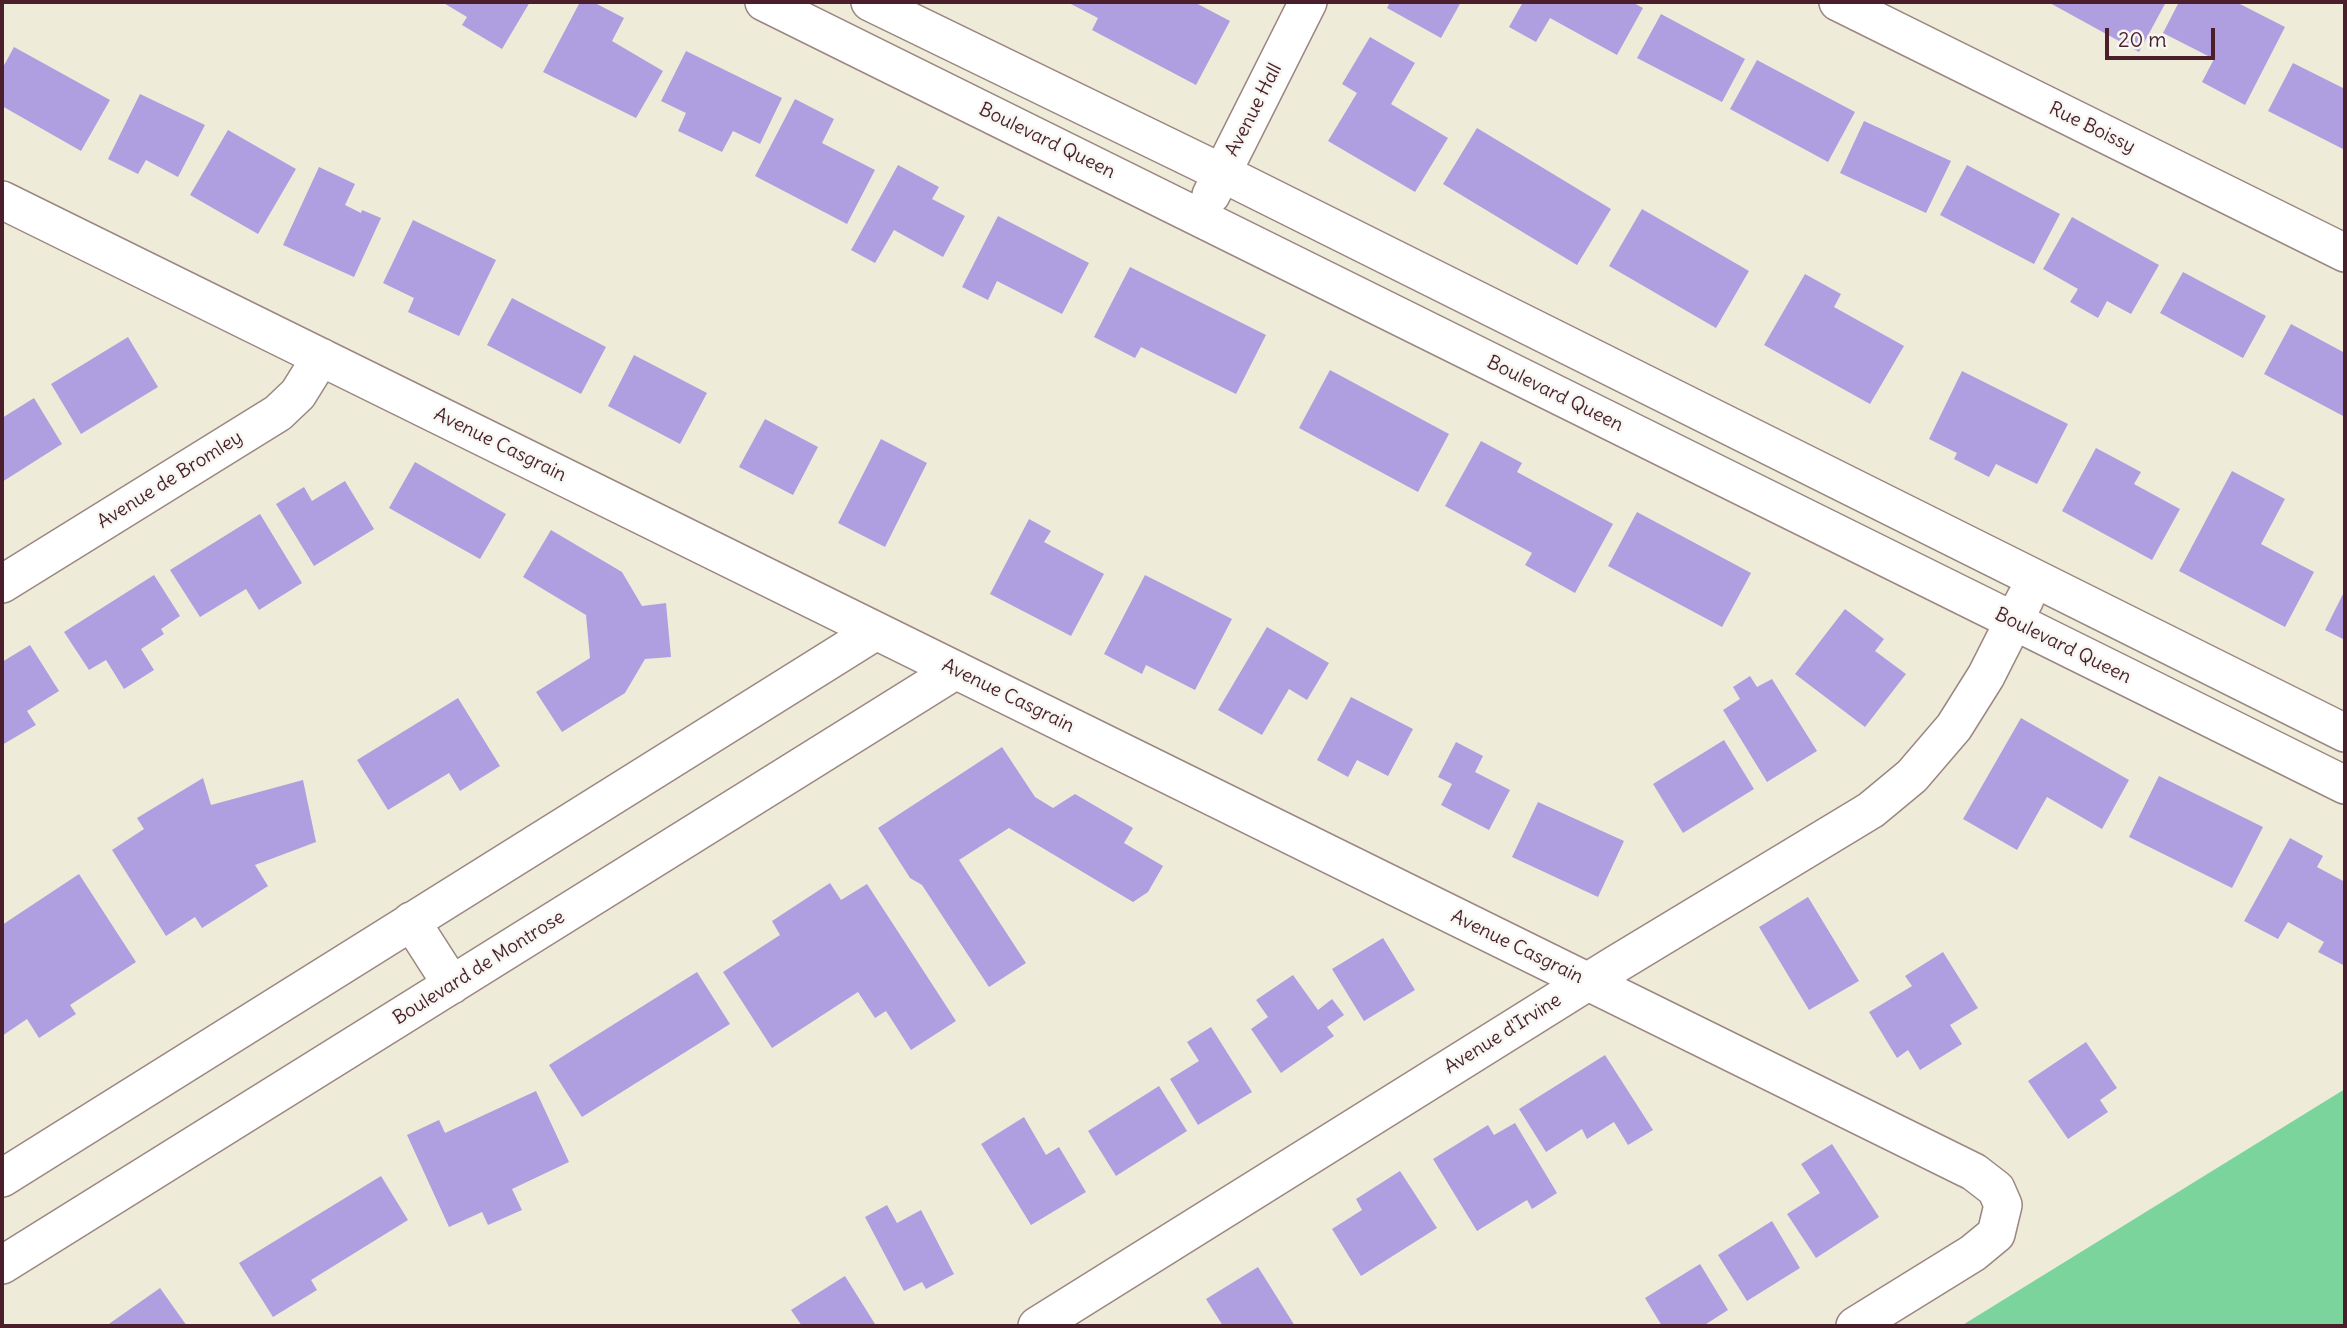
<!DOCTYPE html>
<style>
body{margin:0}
#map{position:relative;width:2347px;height:1328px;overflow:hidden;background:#eeecd9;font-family:Delius,sans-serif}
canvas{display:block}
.frame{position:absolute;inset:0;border:4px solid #4a1f2b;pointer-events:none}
.scale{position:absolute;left:2105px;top:28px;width:110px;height:32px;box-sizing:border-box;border:4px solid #4a1f2b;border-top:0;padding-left:9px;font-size:21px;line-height:24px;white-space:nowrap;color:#4a1f2b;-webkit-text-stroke:5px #f6f6f2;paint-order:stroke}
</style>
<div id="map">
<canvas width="2347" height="1328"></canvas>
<div class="frame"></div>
<div class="scale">20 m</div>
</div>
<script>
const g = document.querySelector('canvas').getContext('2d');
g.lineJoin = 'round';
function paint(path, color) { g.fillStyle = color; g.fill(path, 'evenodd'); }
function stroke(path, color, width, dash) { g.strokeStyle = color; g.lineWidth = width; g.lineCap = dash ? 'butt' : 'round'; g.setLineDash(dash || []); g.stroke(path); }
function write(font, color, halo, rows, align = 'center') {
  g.font = font + ' Delius,sans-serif'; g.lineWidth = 5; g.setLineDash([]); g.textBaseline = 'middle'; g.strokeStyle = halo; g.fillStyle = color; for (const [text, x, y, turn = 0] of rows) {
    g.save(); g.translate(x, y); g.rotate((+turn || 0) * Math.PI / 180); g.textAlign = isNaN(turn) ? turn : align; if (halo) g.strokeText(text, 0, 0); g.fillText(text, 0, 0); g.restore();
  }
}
paint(new Path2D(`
 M2345 1089V1326H1961Z`), '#7ad49b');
paint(new Path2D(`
 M442 2H530L502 49 462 25 467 17Z
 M580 2H593L624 18 612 41 663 71 636 118 543 72Z
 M1067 2H1194L1230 21 1196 85 1092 30 1098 18Z
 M1390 2H1461L1441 38 1387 8Z
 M1523 2H1632L1643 8 1617 55 1550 18 1536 42 1509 27Z
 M2048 2H2166L2139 52Z
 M2179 2H2236L2285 27 2245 105 2202 82 2214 59 2163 33Z
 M1661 14 1745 59 1722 102 1637 58Z
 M1370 37 1415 63 1391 104 1448 138 1415 192 1328 141 1357 93 1342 84Z
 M14 47 110 100 81 151 2 106V69Z
 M686 51 782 98 760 144 733 131 722 152 678 131 686 113 661 101Z
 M1757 60 1855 112 1828 162 1730 109Z
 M2293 63 2345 89V150L2268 111Z
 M140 94 205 125 178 177 146 160 138 174 108 159Z
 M795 99 834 119 822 143 875 170 847 224 755 176Z
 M1864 121 1951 161 1926 213 1840 173Z
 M1477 128 1611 209 1577 265 1443 184Z
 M228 130 296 169 258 234 190 195Z
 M898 165 939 187 932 199 965 216 943 257 894 230 875 263 851 250Z
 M1967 165 2060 214 2034 264 1940 215Z
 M319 167 355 184 345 205 361 213 362 210 381 218 354 277 283 245Z
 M1642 209 1749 271 1716 328 1609 266Z
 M998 216 1089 263 1062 314 997 281 988 300 962 287Z
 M2072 217 2159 265 2131 314 2107 301 2098 318 2070 302 2078 289 2043 269Z
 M413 220 496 260 459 336 408 312 414 298 383 283Z
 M1130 267 1266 335 1236 394 1141 347 1135 358 1094 337Z
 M2183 272 2266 316 2243 358 2160 313Z
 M1805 274 1841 294 1834 307 1904 346 1870 404 1764 345Z
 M512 298 606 347 581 394 487 345Z
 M2291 324 2345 353V417L2264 374Z
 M128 337 158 387 81 434 51 384Z
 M634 355 707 393 680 444 608 406Z
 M1330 370 1449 434 1418 492 1299 428Z
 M1962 371 2068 424 2037 484 1996 464 1989 477 1954 459 1957 453 1929 439Z
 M34 398 62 444 2 482V418Z
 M765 419 818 447 793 495 739 467Z
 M881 439 927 463 885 547 838 523Z
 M1481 441 1522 463 1517 472 1613 524 1575 593 1525 565 1532 553 1445 506Z
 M2096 448 2141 472 2134 484 2180 509 2152 560 2062 511Z
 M415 462 506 514 480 559 389 508Z
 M2232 471 2285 499 2261 544 2314 572 2285 627 2179 571Z
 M345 481 374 529 314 566 276 504 304 487 312 501Z
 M1637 512 1751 573 1722 627 1608 566Z
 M260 514 302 583 259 610 246 589 200 617 170 570Z
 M1029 519 1051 531 1044 542 1104 574 1071 636 990 594Z
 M551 530 622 572 642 606 666 603 671 657 645 659 625 693 562 732 536 692 590 658 586 615 523 577Z
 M154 575 180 616 161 629 164 634 141 649 154 670 124 689 106 660 89 670 64 632Z
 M1145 575 1232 619 1195 690 1146 665 1142 674 1104 654Z
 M2345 590V640L2325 630Z
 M1845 609 1884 639 1875 651 1906 674 1865 727 1795 674Z
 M1267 627 1329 663 1307 700 1289 689 1262 735 1218 710Z
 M30 645 59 691 27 711 36 725 2 745V662Z
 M1750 676 1757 687 1772 679 1817 751 1767 782 1723 710 1740 699 1733 687Z
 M1351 697 1413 729 1388 776 1357 760 1348 777 1317 760Z
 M458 698 500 766 460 791 449 773 388 810 357 760Z
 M2021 718 2129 780 2102 829 2047 797 2017 850 1963 819Z
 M1724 740 1754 789 1683 833 1653 784Z
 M1456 742 1483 756 1475 772 1510 790 1489 830 1441 805 1452 784 1438 777Z
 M1002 747 1035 797 1053 808 1075 794 1133 828 1124 843 1163 866 1148 892 1133 902 1009 828 959 860 1026 963 989 987 922 885 910 878 878 828Z
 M2159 776 2263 827 2232 888 2129 837Z
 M203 778 211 805 303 780 316 842 255 865 268 886 202 928 195 917 166 936 112 850 144 829 137 818Z
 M1538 802 1624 841 1598 897 1512 857Z
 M2290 838 2323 856 2317 867 2345 882V966L2318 952 2324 942 2288 922 2278 939 2244 921Z
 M79 874 136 962 70 1005 76 1014 39 1038 27 1019 2 1036V925Z
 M830 883 841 900 867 884 956 1021 911 1050 886 1011 875 1018 858 992 772 1048 723 972 780 935 772 921Z
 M1808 897 1859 981 1809 1010 1759 927Z
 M1383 938 1415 990 1364 1021 1332 969Z
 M1943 952 1978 1008 1950 1025 1962 1044 1920 1070 1908 1050 1897 1058 1869 1012 1912 986 1905 976Z
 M697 972 730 1024 582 1117 549 1065Z
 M1293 975 1318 1010 1332 999 1344 1015 1327 1027 1334 1036 1281 1073 1251 1029 1268 1017 1256 1000Z
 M1211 1027 1252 1092 1198 1125 1170 1079 1199 1061 1187 1042Z
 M2086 1042 2117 1088 2100 1100 2108 1112 2068 1139 2028 1081Z
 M1605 1055 1653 1130 1628 1145 1614 1122 1587 1139 1582 1129 1546 1152 1519 1109Z
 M1159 1086 1187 1131 1116 1176 1088 1131Z
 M536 1091 569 1162 512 1189 522 1210 488 1225 482 1212 449 1227 407 1135 439 1120 445 1133Z
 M1024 1117 1046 1155 1059 1147 1086 1192 1031 1225 981 1144Z
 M1515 1123 1557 1193 1532 1209 1527 1200 1477 1231 1433 1159 1488 1125 1494 1135Z
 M1832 1144 1879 1217 1816 1258 1787 1214 1820 1193 1801 1164Z
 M1400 1171 1437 1228 1361 1276 1332 1229 1362 1210 1356 1199Z
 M381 1176 408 1220 311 1280 317 1290 273 1317 239 1263Z
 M887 1205 897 1223 921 1210 954 1274 926 1289 922 1282 904 1291 865 1217Z
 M1772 1221 1800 1268 1747 1301 1718 1255Z
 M1700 1264 1728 1310 1703 1326H1662L1645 1298Z
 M1258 1267 1295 1326H1223L1206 1299Z
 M845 1276 875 1324 802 1326 791 1310Z
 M160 1288 187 1326H106Z`), '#af9fe0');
const minor = new Path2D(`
 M764 2 2345 785
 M870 2 1222 173 2345 733
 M1838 2 2345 253
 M1211 195 1308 2
 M2 200 1974 1172 1996 1189 2003 1205 1996 1234 1973 1253 1855 1326
 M2 584 278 413 298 394 321 357
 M411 921 452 985
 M2 1178 876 631
 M2 1265 956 670
 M1037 1326 1613 966 1871 810 1912 776 1954 727 1986 676 2025 599`);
stroke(minor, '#9c8682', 40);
stroke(minor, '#fff', 37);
write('19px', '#4a1f2b', '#f6f6f2', [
 ["Avenue Hall",1254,110,-63],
 ["Rue Boissy",2092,128,26],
 ["Boulevard Queen",1047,141,26],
 ["Boulevard Queen",1555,394,26],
 ["Avenue Casgrain",500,445,26],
 ["Avenue de Bromley",170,480,-32],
 ["Boulevard Queen",2063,646,26],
 ["Avenue Casgrain",1008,696,26],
 ["Avenue Casgrain",1517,947,26],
 ["Boulevard de Montrose",479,968,-32],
 ["Avenue d'Irvine",1503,1034,-32]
]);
</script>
